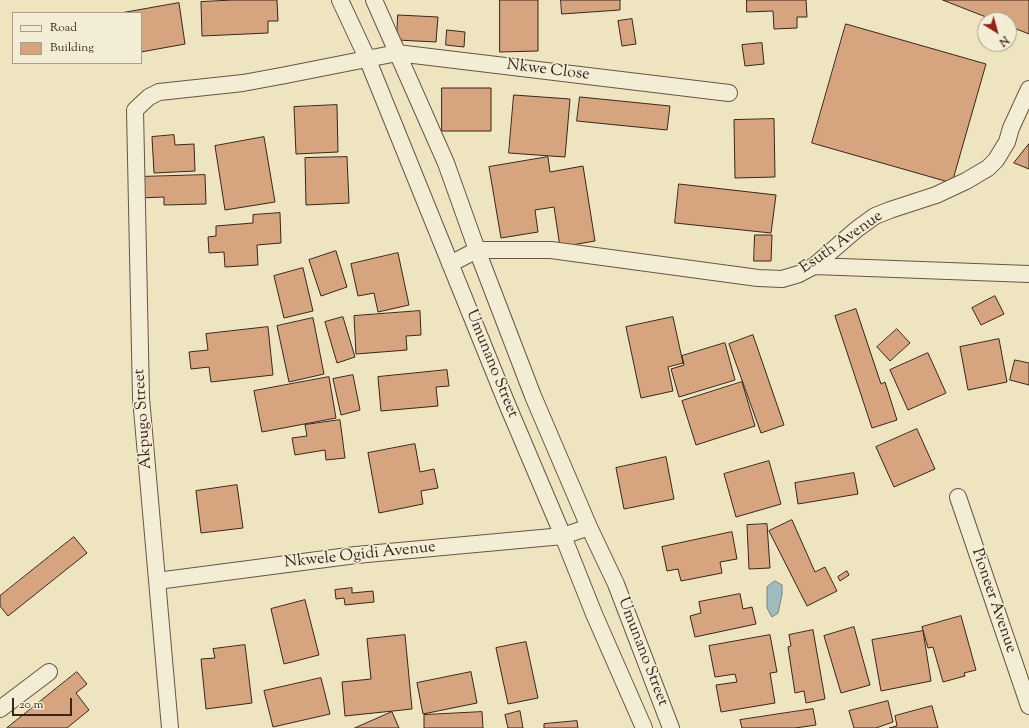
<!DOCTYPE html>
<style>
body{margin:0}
#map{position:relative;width:1029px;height:728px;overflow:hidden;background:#eee4c0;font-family:"Sorts Mill Goudy",serif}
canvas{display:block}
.legend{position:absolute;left:12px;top:12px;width:130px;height:52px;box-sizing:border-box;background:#f4edd6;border:1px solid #aa9d8c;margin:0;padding:5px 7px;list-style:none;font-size:12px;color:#3a251d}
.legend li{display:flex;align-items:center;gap:8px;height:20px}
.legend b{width:20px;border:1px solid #aa9d8c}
.north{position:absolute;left:977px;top:12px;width:40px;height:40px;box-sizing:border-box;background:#f4edd6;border:1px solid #aa9d8c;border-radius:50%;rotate:143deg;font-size:11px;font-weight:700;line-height:16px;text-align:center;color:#3a251d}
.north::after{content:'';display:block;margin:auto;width:14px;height:18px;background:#8f2418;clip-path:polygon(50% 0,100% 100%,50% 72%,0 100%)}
.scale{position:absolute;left:12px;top:698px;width:60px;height:18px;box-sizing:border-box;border:2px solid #3a251d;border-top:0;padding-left:5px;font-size:12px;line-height:14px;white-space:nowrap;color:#3a251d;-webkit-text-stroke:3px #f4edd6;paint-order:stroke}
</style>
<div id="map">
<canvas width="1029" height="728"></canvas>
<ul class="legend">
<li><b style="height:5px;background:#f4edd6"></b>Road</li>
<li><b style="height:11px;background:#d7a480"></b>Building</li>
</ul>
<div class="north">N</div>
<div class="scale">20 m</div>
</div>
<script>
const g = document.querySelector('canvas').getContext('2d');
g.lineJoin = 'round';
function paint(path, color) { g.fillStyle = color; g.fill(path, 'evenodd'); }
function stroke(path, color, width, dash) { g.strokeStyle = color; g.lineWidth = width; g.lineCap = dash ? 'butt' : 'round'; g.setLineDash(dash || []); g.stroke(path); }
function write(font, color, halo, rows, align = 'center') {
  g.font = font + ' "Sorts Mill Goudy",serif'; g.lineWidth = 3; g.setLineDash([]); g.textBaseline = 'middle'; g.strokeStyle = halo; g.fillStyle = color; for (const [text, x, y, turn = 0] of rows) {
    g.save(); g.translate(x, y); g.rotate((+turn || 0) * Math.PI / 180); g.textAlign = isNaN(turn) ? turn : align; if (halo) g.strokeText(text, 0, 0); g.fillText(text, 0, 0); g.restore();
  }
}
const water = new Path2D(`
 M775 581 782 585V594L778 613 772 617 767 608V587Z`);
paint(water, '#9fbcbe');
stroke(water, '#77807e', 1);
const building = new Path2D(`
 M233 0H277L278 21H268V33L202 36 201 2Z
 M500 0H538V51L500 52Z
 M561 0H620V10L562 14Z
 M747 0H806L807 17H797V28L774 29 773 11 747 12Z
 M943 0H1029V34L1009 26V20H994Z
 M179 3 185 44 141 52V13H121Z
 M398 15 438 17 436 42 397 40Z
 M632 19 636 44 622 46 618 21Z
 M846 24 986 64 952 183 812 143Z
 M447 30 465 32 464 47 446 45Z
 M762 43 764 64 745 66 742 45Z
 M442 88H491V131H442Z
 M514 95 570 99 565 157 509 153Z
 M580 97 670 106 667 130 577 121Z
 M337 105 338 152 296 154 294 107Z
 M774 119 775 177 735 178 734 120Z
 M174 135 175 145 194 144 195 171 154 173 152 137Z
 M264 137 275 202 225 210 215 146Z
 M1029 144V169L1014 163Z
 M347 157 349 203 306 205 305 158Z
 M548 157 550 172 583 166 595 241 560 247 554 207 535 210 538 232 501 238 489 167Z
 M205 175 206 204 164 205V197L139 198 138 177Z
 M679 184 776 195 771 233 675 223Z
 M280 213 281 243 257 245 258 265 225 267 224 252 209 253 208 237 216 236V226L253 223V215Z
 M755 235H772L771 261H754Z
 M336 251 347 287 321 296 309 260Z
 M398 253 409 305 378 312 374 293 358 296 351 264Z
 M303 268 313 311 284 318 274 276Z
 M995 296 1004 314 981 325 972 308Z
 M856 309 881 384 885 382 897 420 872 428 835 316Z
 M420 311 421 335 406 336 407 350 356 354 354 316Z
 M343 317 355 357 337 363 325 322Z
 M673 317 683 363 668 367 673 391 641 398 626 327Z
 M313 318 324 374 289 382 277 326Z
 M268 327 273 375 211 382 209 367 191 369 189 352 208 350 206 334Z
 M897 329 910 343 890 361 877 347Z
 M753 335 784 425 761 433 729 344Z
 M999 339 1007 382 968 390 960 347Z
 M725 343 735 380 679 397 671 369 684 365 682 356Z
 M928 353 946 393 908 410 890 370Z
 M1015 360 1029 363V385L1010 380Z
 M447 370 449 386 436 387 438 406 381 411 378 377Z
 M353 375 360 410 341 415 333 379Z
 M329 377 336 418 262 432 254 391Z
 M742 382 755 426 696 445 682 401Z
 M340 420 345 458 326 460 325 450 295 455 292 438 307 436 305 425Z
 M917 429 935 469 894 487 876 447Z
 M415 444 420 472 434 469 438 488 421 491 423 504 379 513 368 453Z
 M666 457 674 499 624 509 616 468Z
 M769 461 781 504 736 517 724 474Z
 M854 473 858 494 798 504 795 483Z
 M237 485 243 528 201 533 196 491Z
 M792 520 815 572 825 567 837 591 807 606 769 531Z
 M767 524 770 568 749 569 747 525Z
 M732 532 737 559 720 562 722 573 681 581 678 569 667 571 662 547Z
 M74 537 87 553 8 616 0 606V596Z
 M847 571 849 575 840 581 838 577Z
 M352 588V593L373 591 374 602 345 605 344 598 336 599 335 590Z
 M740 594 743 609 752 607 756 624 695 637 690 616 701 613 699 602Z
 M305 600 319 655 284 664 271 609Z
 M961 616 976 670 964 673 965 676 943 682 933 647 928 648 922 627Z
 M854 627 870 685 841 693 824 636Z
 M813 630 825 699 806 703 804 691 795 693 788 647 791 646 789 635Z
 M923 631 931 681 881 691 872 640Z
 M405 635 412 709 345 716 342 682 371 679 367 639Z
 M770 635 777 672 770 673 775 703 721 712 716 685 737 682 735 674 715 677 709 646Z
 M526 642 538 698 508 704 496 648Z
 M245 645 252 703 206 709 201 659 215 658 213 649Z
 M77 672 87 684 76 693 89 710 67 728H7Z
 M471 672 477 703 423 714 417 683Z
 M321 678 330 714 273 727 264 691Z
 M888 701 893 722 876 728H854L849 711Z
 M932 706 938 728H889L897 726 895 716Z
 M813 709 816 725 795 728H742L740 720Z
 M520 711 523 728H508L505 715Z
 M392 712 399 728H355Z
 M482 712 483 728H424V715Z
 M577 721 578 728H544V724Z`);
paint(building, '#d7a480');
stroke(building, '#3a251d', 1);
const minor = new Path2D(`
 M340 0 367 58 507 404 563 536 594 614 644 728
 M374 0 446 163 477 250 533 396 589 527 616 584 671 728
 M450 264 477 250H551L758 278 782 279 799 274 814 266 857 229 875 216 890 210 936 195 966 181 988 168 996 160 1007 142 1011 128 1029 89
 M814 266 1029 274
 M958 497 1029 706
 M157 581 356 555 563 536 589 527
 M0 709 49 672
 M170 728 141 398 135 110 149 97 159 92 243 83 286 75 397 53 729 93`);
stroke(minor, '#675546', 18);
stroke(minor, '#f4edd6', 16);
write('16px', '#3a251d', '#f4edd6', [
 ["Nkwe Close",548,71,7],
 ["Esuth Avenue",842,243,-35],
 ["Umunano Street",491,364,68],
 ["Akpugo Street",144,419,-94],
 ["Nkwele Ogidi Avenue",360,556,-6],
 ["Pioneer Avenue",993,601,71],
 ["Umunano Street",642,652,69]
]);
</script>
